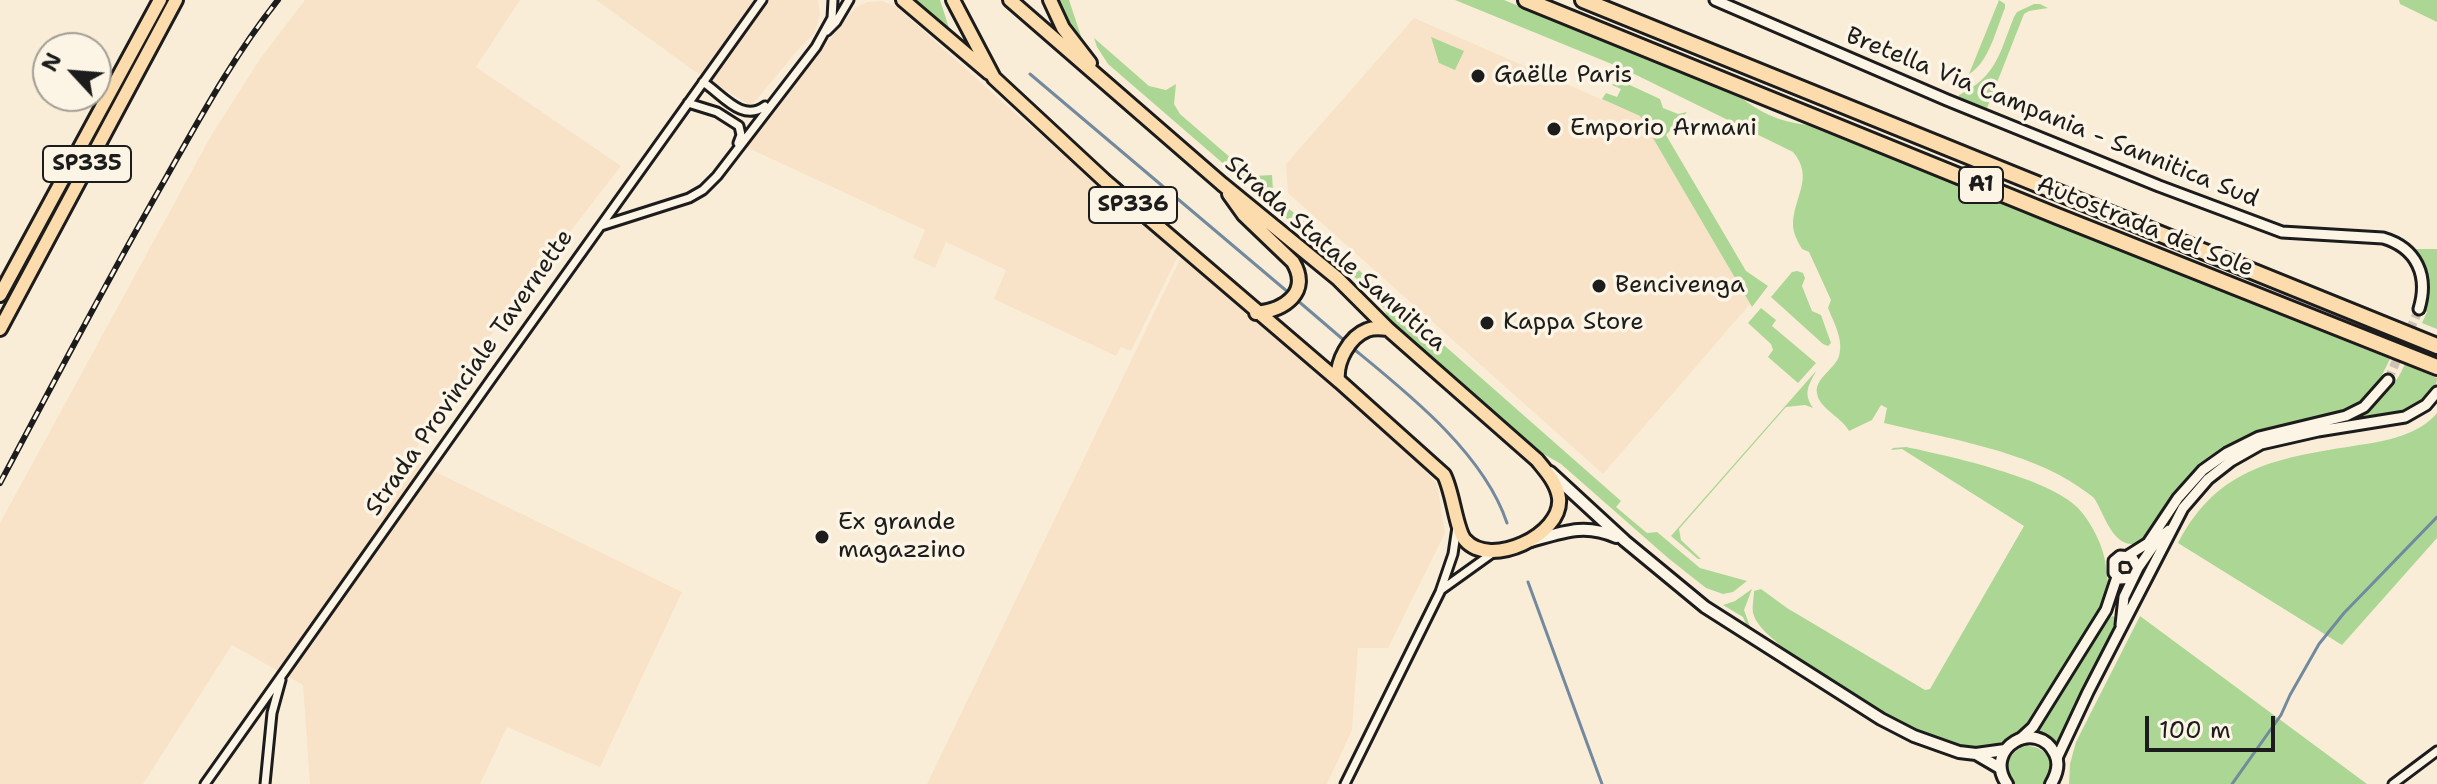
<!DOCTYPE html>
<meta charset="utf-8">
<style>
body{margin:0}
#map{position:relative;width:2437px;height:784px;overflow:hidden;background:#faedd8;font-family:"Shantell Sans",sans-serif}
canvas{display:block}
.north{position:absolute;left:32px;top:32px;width:80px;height:80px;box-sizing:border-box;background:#fcf5e5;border:2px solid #a29e95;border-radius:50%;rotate:296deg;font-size:22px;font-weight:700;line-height:32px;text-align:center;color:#1c1c1c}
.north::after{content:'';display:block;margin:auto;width:28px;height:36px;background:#1c1c1c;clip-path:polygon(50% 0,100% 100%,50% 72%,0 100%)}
.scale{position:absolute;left:2145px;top:716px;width:130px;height:36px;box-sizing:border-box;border:4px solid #1c1c1c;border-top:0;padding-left:10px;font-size:24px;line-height:28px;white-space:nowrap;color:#1c1c1c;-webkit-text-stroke:6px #fcf5e5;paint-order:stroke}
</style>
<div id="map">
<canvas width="2437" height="784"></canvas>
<div class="north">N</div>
<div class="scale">100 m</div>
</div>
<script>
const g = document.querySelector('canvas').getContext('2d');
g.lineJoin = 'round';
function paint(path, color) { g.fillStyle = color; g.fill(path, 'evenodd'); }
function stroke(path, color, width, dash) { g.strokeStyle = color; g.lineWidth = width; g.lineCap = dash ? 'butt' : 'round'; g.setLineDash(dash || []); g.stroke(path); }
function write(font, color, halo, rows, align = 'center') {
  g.font = font + ' "Shantell Sans",sans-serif'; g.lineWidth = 7; g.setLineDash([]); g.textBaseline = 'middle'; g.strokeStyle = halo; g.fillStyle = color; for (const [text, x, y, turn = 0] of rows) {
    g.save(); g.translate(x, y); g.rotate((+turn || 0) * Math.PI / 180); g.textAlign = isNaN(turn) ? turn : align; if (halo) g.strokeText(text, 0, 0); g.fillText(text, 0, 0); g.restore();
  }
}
paint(new Path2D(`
 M305 0H520L476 67 621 166 497 326 409 459 682 592 600 767 507 727 480 784H310L303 685 232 645 143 784H0V523L212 134 260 59Z
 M596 0H818L820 14 815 32 797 51 751 106 693 70Z
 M882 1 896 6 1008 107 1126 206 1178 256 1131 351 1121 347 1116 356 994 299 1006 270 946 242 935 268 913 258 925 230 746 147 778 102 855 8 867 2Z
 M1414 18 1640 116 1750 304 1603 474 1288 193 1286 164Z
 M1181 257 1413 457 1437 484 1445 533 1388 648H1358L1352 730 1327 784H927Z`), '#f8e3c8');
paint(new Path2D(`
 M914 0H940L951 34 918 4Z
 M1059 0H1069L1083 42 1070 24Z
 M1455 0H1504L1739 96C1760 113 1780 122 1807 125L2390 359C2384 371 2378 385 2368 395 2334 428 2272 417 2232 443 2199 464 2173 494 2152 526 2146 535 2143 544 2131 544 2111 543 2103 511 2094 498 2090 494 2084 491 2079 487 2028 451 1945 438 1884 423L1887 408 1881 405 1872 420 1849 431C1842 417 1819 409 1817 393 1814 379 1835 369 1839 356 1844 340 1834 323 1828 308L1831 300 1809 252 1802 249C1798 242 1793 233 1793 225 1793 197 1815 178 1793 152L1624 69Z
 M1999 0 2005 4V8C1996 29 1989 63 1969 74Z
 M2399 0H2437V22L2400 4Z
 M2034 4H2040L2048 8 2029 11 2024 14 1987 108 1959 97V95C1997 76 1999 54 2014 17L2017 12Z
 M1431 37 1464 51 1455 70 1439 63Z
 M1094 38 1149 86 1166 90 1176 84 1174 104 1180 114 1247 172 1254 176 1272 175 1273 190 1278 199 1621 501 1616 507 1647 533 1657 532 1700 568 1747 581 1733 592 1723 594 1706 588 1668 558 1561 464 1528 445 1390 323 1380 299 1108 64 1097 47Z
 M1619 80 1660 99 1663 108 1678 114 1687 112 1666 135 1746 271 1768 286 1752 307 1640 116 1602 99 1606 93 1617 97 1621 89 1612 85Z
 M2414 249H2437V329L2422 323 2427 312 2425 310C2432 286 2428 270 2414 249Z
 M1797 271 1803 273 1805 278 1802 286 1812 311 1821 315 1831 343 1828 346 1823 344 1771 297 1792 272Z
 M1761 308 1776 320 1772 326 1816 363 1798 383 1768 357 1773 350 1771 344 1748 323Z
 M2405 364 2437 378C2437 386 2434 388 2429 394 2409 419 2387 416 2358 421L2355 419C2376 405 2395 388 2405 364Z
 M1816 371C1810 384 1802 392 1813 408L1805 405 1786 407 1679 529 1681 540 1701 559H1698L1671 536Z
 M2437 413V538L2342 645 2178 543C2219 465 2279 458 2359 445 2386 441 2419 435 2437 413Z
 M1906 447C1949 456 2049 478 2078 508 2092 523 2105 549 2106 568 2107 578 2110 588 2108 598 2104 615 2074 655 2063 672 2044 703 2027 738 1988 747 1959 754 1927 738 1902 724 1872 706 1764 645 1754 616 1751 609 1754 599 1754 591L1761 589 1787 608 1925 690 1930 689 2024 526 1902 449 1891 450 1893 448Z
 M1752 589 1744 610 1752 632 1748 629 1743 617 1723 605 1735 601Z
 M2113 616 2117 619 2112 638 2056 747 2046 737 2035 733 2108 618Z
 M2140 616 2367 784H2069L2070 764 2076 742Z
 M2025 746C2048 745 2058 766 2044 784H2014C2002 769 2007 753 2025 746Z`), '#acd694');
stroke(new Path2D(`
 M1030 74 1289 293
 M1297 300 1346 342
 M1355 350C1410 395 1484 454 1507 523
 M1528 582 1602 784
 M2232 784 2281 715 2290 695 2319 644 2344 613 2437 517`), '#72899e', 3);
stroke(new Path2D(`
 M2388 380 2419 309`), '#cec3b2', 9, [9, 4.5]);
const minor = new Path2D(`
 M827 31 836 22 849 0
 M703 82C723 95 742 123 765 106
 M688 103 717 112 739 126 741 135 738 143
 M601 226 689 198 703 190 717 176 816 47 832 18 833 0
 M1441 590 1494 552
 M205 784 492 378 762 0
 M265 784 272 713 281 680
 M1345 784 1440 592 1453 554 1457 527
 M2393 784 2437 751`);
const tertiary = new Path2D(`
 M1715 0 1947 100 2159 186 2282 232 2383 238C2417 248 2429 276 2419 309
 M2129 555 2148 543 2178 498 2203 470 2227 453 2259 437 2346 416 2364 407 2388 380
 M2138 568 2159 538 2169 530
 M2121 625 2124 597 2138 568 2132 557 2120 556 2114 561V573L2120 579 2132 578
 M2020 739 2033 727 2106 610 2117 577
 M2057 758 2088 692 2183 508 2208 479 2231 461 2261 444 2318 431 2405 417 2426 405 2437 392`);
const secondary = new Path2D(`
 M1550 472 1625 541 1705 607 1881 719 1914 736 1959 752 1976 754 2005 750
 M1531 541C1563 532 1585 523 1616 537
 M1976 754 2000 768
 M2007 784C1982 748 2037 717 2055 754 2060 764 2057 774 2051 784`);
const primary = new Path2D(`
 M903 0 989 73
 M953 0 994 78 1104 180 1340 382
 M1010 0 1222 184 1337 278 1388 329 1537 460C1546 471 1557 483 1559 498 1563 535 1490 569 1465 540 1456 530 1453 492 1444 475L1338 380C1336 362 1349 337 1367 330 1374 327 1381 328 1388 329
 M1050 0 1063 28 1090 63
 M1229 194 1244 215 1293 262C1311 292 1285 310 1256 313`);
const trunk = new Path2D(`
 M0 295 160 0
 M0 329 176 0`);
const motorway = new Path2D(`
 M1526 0 2057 216 2437 367
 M1583 0 2437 346`);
stroke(minor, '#1c1c1c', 13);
stroke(tertiary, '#1c1c1c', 15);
stroke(secondary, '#1c1c1c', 16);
stroke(primary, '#1c1c1c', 18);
stroke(trunk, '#1c1c1c', 18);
stroke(motorway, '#1c1c1c', 20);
stroke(minor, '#fcf5e5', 7);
stroke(tertiary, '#fcf5e5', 9);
stroke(secondary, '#fcf5e5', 10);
stroke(primary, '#fcdcac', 12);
stroke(trunk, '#fcdcac', 12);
stroke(motorway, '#fcdcac', 14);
const rail = new Path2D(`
 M0 483C55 380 109 277 167 176 201 116 235 54 278 0`);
stroke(rail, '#1c1c1c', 6);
stroke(rail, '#fcf5e5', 3, [9]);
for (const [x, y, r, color] of [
 [1478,76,8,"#1c1c1c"],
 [1554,129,8,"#1c1c1c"],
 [1599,286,8,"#1c1c1c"],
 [1487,323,8,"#1c1c1c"],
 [822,537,8,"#1c1c1c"]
]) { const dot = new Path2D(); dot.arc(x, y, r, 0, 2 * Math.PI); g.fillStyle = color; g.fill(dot); stroke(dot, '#fcf5e5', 3); }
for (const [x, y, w] of [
 [87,164,88],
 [1981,185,44],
 [1133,205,88]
]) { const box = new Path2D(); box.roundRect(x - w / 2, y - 18, w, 36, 6); g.fillStyle = '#fcf5e5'; g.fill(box); stroke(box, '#1c1c1c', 2); }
write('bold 22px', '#1c1c1c', null, [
 ["SP335",87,164],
 ["A1",1981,185],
 ["SP336",1133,205]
]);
write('24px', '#1c1c1c', '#fcf5e5', [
 ["Gaëlle Paris",1494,76],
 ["Emporio Armani",1570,129],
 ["Bencivenga",1615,286],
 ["Kappa Store",1503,323],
 ["Ex grande",838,523],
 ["magazzino",838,551]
], 'left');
write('24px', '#1c1c1c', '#fcf5e5', [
 ["Bretella Via Campania - Sannitica Sud",2052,118,22],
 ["Autostrada del Sole",2145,227,22],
 ["Strada Statale Sannitica",1335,254,41],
 ["Strada Provinciale Tavernette",470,373,-55]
]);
</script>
